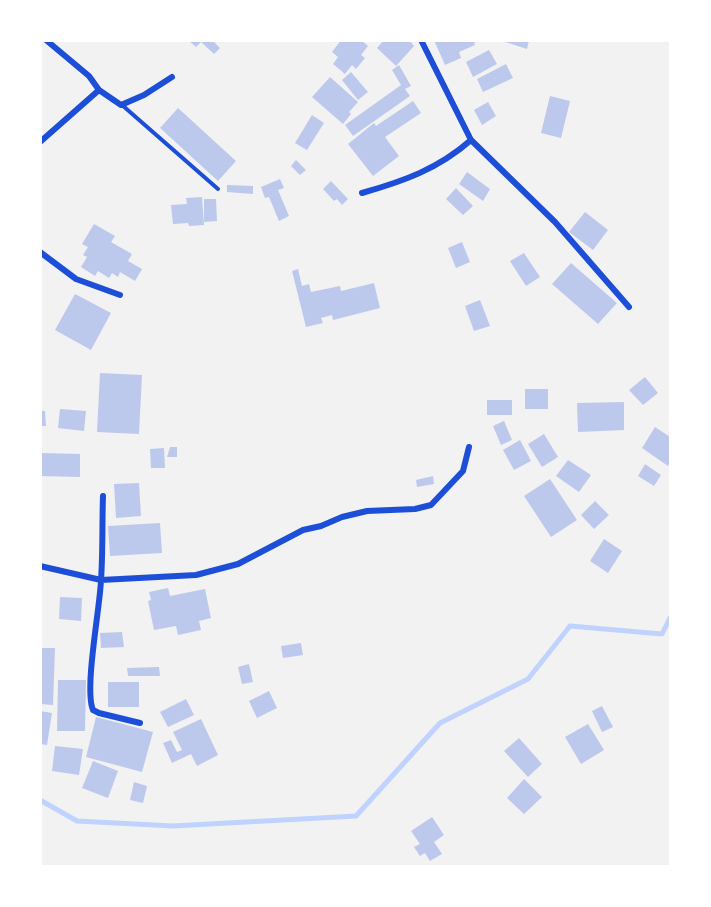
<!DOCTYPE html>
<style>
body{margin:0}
#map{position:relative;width:711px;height:907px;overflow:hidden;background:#f2f2f2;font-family:"PT Sans",sans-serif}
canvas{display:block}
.frame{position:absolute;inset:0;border:42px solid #fff;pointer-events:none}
</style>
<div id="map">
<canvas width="711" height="907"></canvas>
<div class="frame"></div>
</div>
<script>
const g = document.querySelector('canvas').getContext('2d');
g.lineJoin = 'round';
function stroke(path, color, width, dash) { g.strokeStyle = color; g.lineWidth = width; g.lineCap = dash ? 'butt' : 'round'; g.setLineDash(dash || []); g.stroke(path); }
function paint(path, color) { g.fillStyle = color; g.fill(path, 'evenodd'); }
stroke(new Path2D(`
 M40 800 77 821 173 826 356 816 440 723 528 679 570 626 662 634 670 618`), '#bfd3fe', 5);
paint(new Path2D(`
 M188 40H212L220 48 214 54 201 42 196 47Z
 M341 40H361L368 46 361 55 365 58 356 69 352 65 345 74 333 64 338 57 332 52Z
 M384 40H409L414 46 396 66 377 48Z
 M434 40H479L474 43 475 45 459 52 461 58 445 65Z
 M499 40H529L527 49Z
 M489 50 497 64 473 77 466 62Z
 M506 64 513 78 483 92 477 79Z
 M399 65 411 86 405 89 410 96 353 136 345 125 401 85 392 70Z
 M351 72 368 92 358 100 342 80Z
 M330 77 358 102 349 112 351 114 343 124 312 97Z
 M550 96 570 101 561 138 541 133Z
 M413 101 421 113 385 137 399 156 373 176 348 144 374 123 376 126Z
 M488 102 496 116 482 125 474 110Z
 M178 108 236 161 218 181 160 128Z
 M312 115 324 123 307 150 295 143Z
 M296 160 306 170 300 175 291 166Z
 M467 172 490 189 483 201 459 184Z
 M280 179 284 188 278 190 289 216 279 221 269 197 265 198 261 187Z
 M331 181 348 199 342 205 337 199 334 201 323 189Z
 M227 185 253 186V194L227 192Z
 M456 188 473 206 463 215 446 199Z
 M202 197 204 225 189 226 188 223 173 224 171 205 187 204 186 198Z
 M204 199H216L217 221 204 222Z
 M585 212 608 230 593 250 569 232Z
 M94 224 115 236 111 242 132 254 128 261 142 269 135 281 120 272 118 277 112 273 109 278 98 271 95 276 81 267 87 257 83 255 88 247 82 244Z
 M462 242 470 262 456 268 448 248Z
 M524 253 540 277 526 286 510 261Z
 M571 263 617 303 598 324 552 284Z
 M298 269 302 286 309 284 311 292 340 286 341 291 374 283 380 308 333 320 332 315 321 318 323 323 306 327 292 271Z
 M75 294 111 313 91 350 55 330Z
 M480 300 490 326 474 331 465 306Z
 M100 373 142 375 139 434 97 432Z
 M645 377 658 393 643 405 629 390Z
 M525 389H548V409H525Z
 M487 400H512V415H487Z
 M624 402V430L578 432 577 403Z
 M60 409 86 411 84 431 58 428Z
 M40 411H45L46 426H40Z
 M504 421 512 440 501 445 493 426Z
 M655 427 670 437V462L668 466 642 448Z
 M544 434 558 457 542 467 528 444Z
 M520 440 531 461 514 470 503 450Z
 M170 447H177V457H167Z
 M164 448 165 468H151L150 449Z
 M40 453 80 454V477L40 476Z
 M568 460 591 475 579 492 556 476Z
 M645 464 661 475 654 486 638 476Z
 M433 476 434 484 417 487 416 480Z
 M550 479 577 520 551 537 524 496Z
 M139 483 141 516 116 518 114 484Z
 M595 501 609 515 594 529 581 515Z
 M160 523 162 553 110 556 108 526Z
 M604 539 622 551 608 573 590 561Z
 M168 588 170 596 205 589 211 618 199 621 201 630 178 635 176 626 154 630 148 601 151 600 149 592Z
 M60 597 82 598 81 621 59 619Z
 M122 632 124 647 101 648 100 633Z
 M301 643 303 655 283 658 281 646Z
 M40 648H55L53 705 40 704Z
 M249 664 253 682 242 684 238 667Z
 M159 667 160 676H128L127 668Z
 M58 680H86L85 731H57Z
 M108 682H139V707H108Z
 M269 691 277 708 257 718 249 701Z
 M186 699 194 715 168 727 160 712Z
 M602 706 613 727 602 732 592 711Z
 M40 711 52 713 47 745 40 744Z
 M96 717 153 732 142 772 86 757Z
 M201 719 218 755 197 766 191 754 172 763 163 743 171 740 177 752 182 750 173 732Z
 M588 724 604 750 581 764 565 737Z
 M519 738 542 764 528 777 504 751Z
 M55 746 83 749 79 775 52 771Z
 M93 761 118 771 108 798 82 788Z
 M524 779 542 797 524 814 507 798Z
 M134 782 147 786 143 803 130 800Z
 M432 817 444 835 434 842 442 854 430 861 425 853 420 856 414 847 420 844 411 831Z`), '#bdc9ec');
stroke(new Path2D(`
 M122 105 218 189`), '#1d4ed8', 4);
stroke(new Path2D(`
 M99 90 121 105 144 95 172 77
 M471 140 555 222 629 307
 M40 142 99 90 89 76 46 40
 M362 193C404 181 438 169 471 140L421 40
 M40 252 76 279 120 295
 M103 496C102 524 103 552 101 580 100 608 84 689 93 710L99 713 140 723
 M40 566 101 580 196 575 238 564 303 530 321 526 342 517 367 511 415 509 431 505 463 471 469 447`), '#1d4ed8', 6);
</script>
